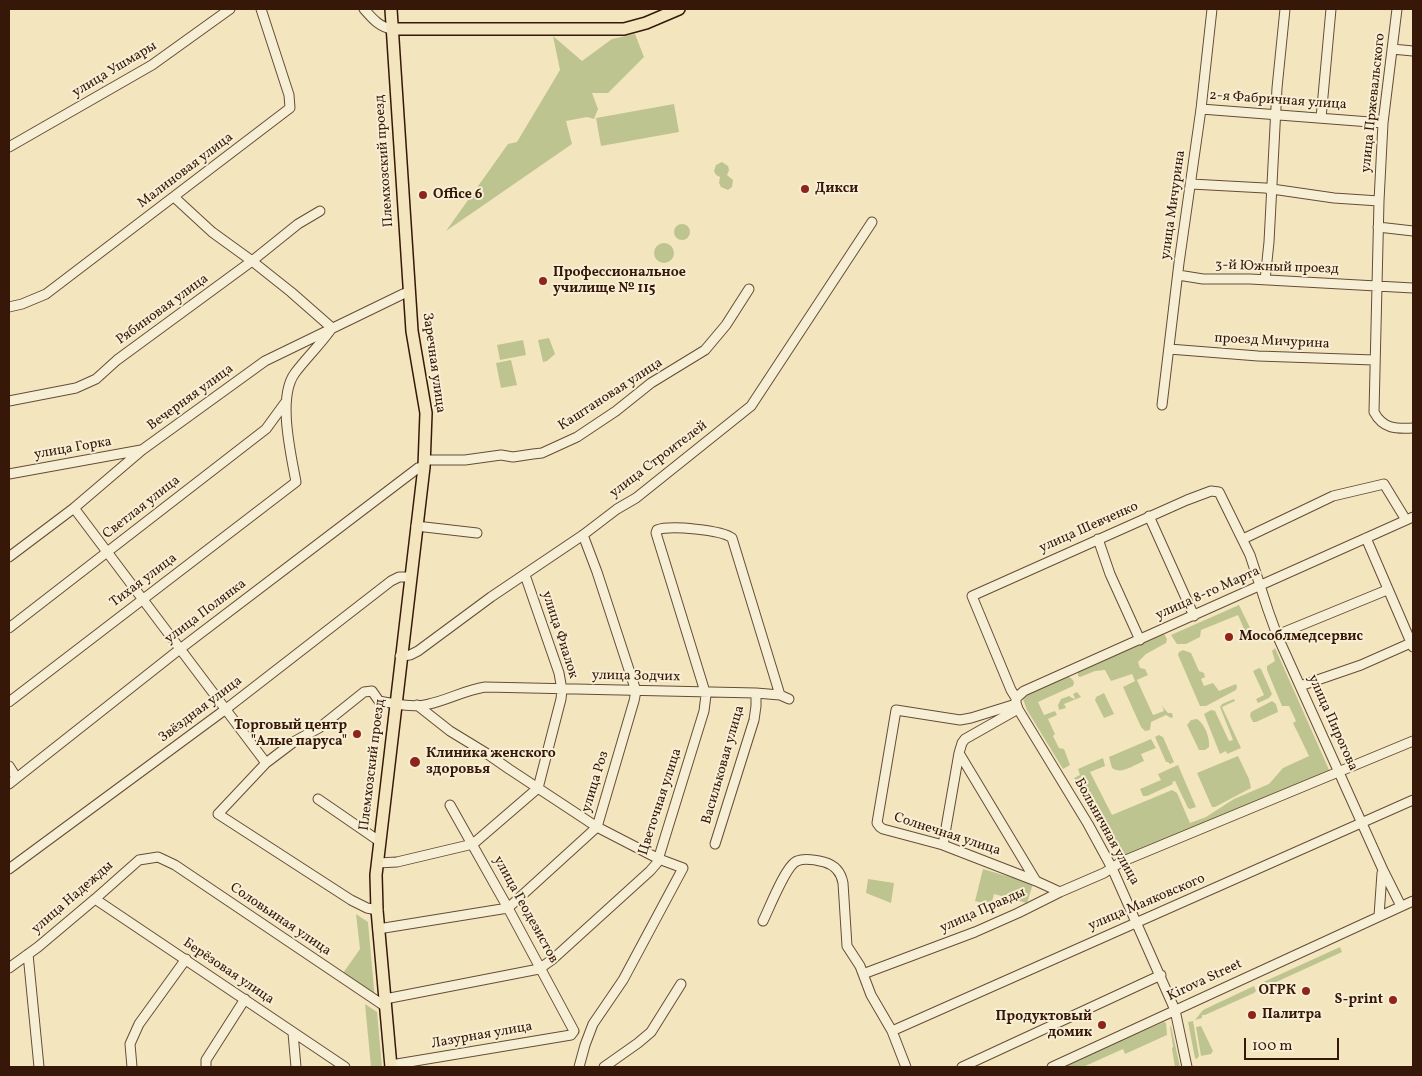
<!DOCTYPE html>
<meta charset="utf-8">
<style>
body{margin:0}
#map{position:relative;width:1422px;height:1076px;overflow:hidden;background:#f3e6bf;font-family:Vollkorn,serif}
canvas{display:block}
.frame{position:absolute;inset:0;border:10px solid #371808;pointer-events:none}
.scale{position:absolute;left:1244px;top:1038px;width:95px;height:22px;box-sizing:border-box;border:2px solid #371808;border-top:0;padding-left:6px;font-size:15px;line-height:18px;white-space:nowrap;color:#371808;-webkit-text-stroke:4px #f7efd5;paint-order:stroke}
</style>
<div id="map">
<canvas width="1422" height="1076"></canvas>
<div class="frame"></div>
<div class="scale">100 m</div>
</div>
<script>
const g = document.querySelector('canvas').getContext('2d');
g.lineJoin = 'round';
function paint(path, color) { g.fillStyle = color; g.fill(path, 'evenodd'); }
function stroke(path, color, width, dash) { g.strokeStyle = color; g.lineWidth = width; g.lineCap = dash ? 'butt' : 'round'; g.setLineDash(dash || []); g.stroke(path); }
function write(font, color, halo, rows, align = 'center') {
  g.font = font + ' Vollkorn,serif'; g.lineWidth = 4; g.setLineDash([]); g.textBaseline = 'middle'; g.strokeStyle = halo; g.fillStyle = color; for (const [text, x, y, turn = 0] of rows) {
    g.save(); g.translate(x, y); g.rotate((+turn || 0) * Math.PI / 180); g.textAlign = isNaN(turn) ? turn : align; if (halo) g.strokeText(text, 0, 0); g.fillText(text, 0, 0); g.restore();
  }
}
paint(new Path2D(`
 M635 34 644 57 608 93H592L598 109 594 119 587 117 566 121 572 144 446 231 508 144 517 142 560 70 553 36 582 61 612 39Z
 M674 104 679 132 601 146 596 118Z
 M722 162 728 166 729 170 727 175 733 180 732 187 728 190 721 187 719 183 720 177 716 175 714 171 716 165Z
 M674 232a8 8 0 1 1 16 0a8 8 0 1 1-16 0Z
 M654 253a10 10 0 1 1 20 0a10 10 0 1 1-20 0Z
 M549 338 555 354 547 361 543 362 538 340Z
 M523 340 526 355 500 360 497 345Z
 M511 360 517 385 501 388 496 363Z
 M1239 605 1250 628 1245 631 1238 615 1201 630 1200 637 1186 644H1177L1171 635Z
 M1164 634 1167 639 1166 643 1146 654 1138 662 1140 668 1145 669 1148 675 1137 680 1153 715 1164 711 1162 706 1168 713H1172L1173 717 1171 718 1166 715 1151 722 1150 730 1145 731 1141 727 1123 687 1135 681 1132 674 1111 681 1105 670 1095 671 1080 677 1078 676V672Z
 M1275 648 1330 772 1124 856 1074 778 1080 775 1078 769 1103 758 1105 766 1090 772 1112 815 1172 790 1177 793 1190 823 1206 817 1234 799 1269 784 1283 768 1309 756 1293 723 1296 721 1289 706H1282L1267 670V666L1275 661 1272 651Z
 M1183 650 1191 653 1199 671 1204 673 1205 677 1201 679 1204 686 1213 683 1219 691 1236 684 1237 687 1236 690 1206 706H1200L1178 655 1179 652Z
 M1259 668 1261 669 1272 694 1269 698 1258 703 1256 699 1264 695 1253 671Z
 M1068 676 1073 680 1074 683 1073 686 1038 702 1044 715 1055 711 1057 715 1048 719 1055 734 1053 736 1059 748 1064 749 1070 765 1063 769 1027 710 1023 699 1027 695Z
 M1077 692 1081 697 1064 704 1066 708 1059 710 1058 705 1061 699 1069 696 1074 699 1075 698 1073 694Z
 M1104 693 1114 714 1104 718 1095 700 1096 697Z
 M1234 699 1235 701 1222 707 1241 748 1227 754 1226 751 1220 754 1204 714 1211 710 1215 711 1229 741 1233 740 1220 707 1222 704Z
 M1272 701 1276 704 1278 712 1256 722H1253L1250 716 1251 712Z
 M1197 719C1205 724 1210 738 1209 747L1205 750H1199L1187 725 1191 720Z
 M1159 735 1163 737 1174 762 1170 764 1168 762H1166L1155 737Z
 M1151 739 1156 748 1141 754 1144 761C1134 765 1121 775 1112 768L1109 757Z
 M1238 756 1249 779 1251 788 1215 807H1212L1197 773Z
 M1178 765 1196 807 1190 809 1188 808 1175 781 1172 782 1173 784 1147 796H1143L1140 789 1161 780 1158 774Z
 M983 869 1033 884 1027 903 994 894 991 905 975 901Z
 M868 879 894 883 891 903 866 893Z
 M356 914 368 922 375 1000 341 976 360 949Z
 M1340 947 1342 952 1263 988H1261L1259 984Z
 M1254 986 1256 991 1254 993 1205 1015H1202V1018L1195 1020 1203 1010Z
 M365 1004 377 1012 382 1067H371Z
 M1193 1021 1199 1056 1197 1059 1195 1058 1188 1022Z
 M1164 1022 1166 1023 1167 1035 1125 1054 1123 1049 1083 1067H1060Z
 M1171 1026 1180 1067H1175L1172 1049 1173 1046 1170 1027Z
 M1201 1026 1213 1051 1211 1054 1201 1056 1196 1027Z`), '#bec490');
const minor = new Path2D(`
 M364 9C372 18 379 27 392 29
 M1397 9 1383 123 1379 201 1374 412C1383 429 1396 429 1413 428
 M1392 49 1413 51
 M1201 109 1383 123
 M1321 118 1331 9
 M9 147 152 65 230 9
 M1191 184 1265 188 1334 198 1379 201
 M1378 227 1413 231
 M1178 275 1203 279H1250L1413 288
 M1265 280 1269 242 1277 88 1285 9
 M9 307 22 304 46 294 290 108 289 95 261 9
 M1169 349 1258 356 1374 360
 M9 401 76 388 96 379 117 360 252 261 298 224 320 211
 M1162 405 1179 263 1201 109 1212 9
 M424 460H465L501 455 513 457 533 454 542 453 577 437 616 411 651 383 705 350 726 325 749 289
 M9 474 141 450
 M74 508 266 763
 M1149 516 1194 616
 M416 526 477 533
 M1366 538 1413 647
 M1098 539 1110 574 1140 640
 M1243 539 1333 496 1384 484 1406 520
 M9 557 74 508 142 450 265 361 403 294 409 292
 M9 628 266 429 285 403
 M1277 635 1387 590
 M400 656 410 655 418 651 491 597 583 535 617 509 636 498 751 406 872 222
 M1300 686 1361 665 1413 642
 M1016 698 1011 690 972 596 1187 500 1211 491 1219 492 1250 555 1268 610 1277 635 1383 870 1401 906
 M1016 698 1024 691 1413 517
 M1016 699V703L1018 709 1088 824 1112 868 1175 1010 1187 1067
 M9 702 296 482C291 454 277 397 295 373 307 357 321 344 332 328L291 292 252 261 212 232 174 197
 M1016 704 971 718 960 720 896 710 877 823 880 827 883 829 943 845 1036 881 1060 892
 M417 705 450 731 486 753 509 769 597 827 659 859 683 868 623 980 593 1024 585 1045 579 1067
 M1018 709 965 739 962 743 959 753 1036 881
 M9 766 16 777
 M9 784 180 649 418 468 424 467
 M318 799 379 841
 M715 844 754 720 756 706V693
 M943 845 959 753
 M377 863 397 862 473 844 538 788 561 699 562 690 559 673 525 575
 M9 869 226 709 391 581 399 577H410
 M95 899 345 1067
 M377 910 367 908 351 900 218 814 266 763 295 741 319 728 364 692 372 691 379 701C395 704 413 708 429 704 448 700 465 690 485 687L756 693 780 695 789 699
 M1379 916 1382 873
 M763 921C769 909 786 865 797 861 804 858 816 860 824 862 835 865 841 872 843 883L847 946 860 966 871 995 892 1031 906 1067
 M378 929 508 908 597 827 634 701 636 691 597 572 583 535
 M28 954 39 1067
 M9 968 38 947 95 899 139 860 158 857 175 865 386 1007
 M863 974 975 932 1018 913 1060 892 1104 873 1121 862 1413 741
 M385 999 539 969 553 959 650 871 657 863 704 711 706 695 656 533 657 530C670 525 722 530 732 538L780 695
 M892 1031 1413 800
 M293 1033 296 1067
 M391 1065 571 1035 574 1031 508 908 450 805
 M132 1067 130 1044 139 1024 186 959
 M206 1067V1060L245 999
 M604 1067 638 1043 651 1032 681 984
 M962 1067 1161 975
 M1052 1067 1413 901`);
const major = new Path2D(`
 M391 9 412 331 426 413 424 467 376 875 377 910 391 1067
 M392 29H624L646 23 679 9`);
stroke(minor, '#664c36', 11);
stroke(major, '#371808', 14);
stroke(minor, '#f7efd5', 9);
stroke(major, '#f3e6bf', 11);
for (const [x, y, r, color] of [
 [805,189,5,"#8f2418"],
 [423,195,5,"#8f2418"],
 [543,281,5,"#8f2418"],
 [1229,637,5,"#8f2418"],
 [357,734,5,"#8f2418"],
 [415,762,6,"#8f2418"],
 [1306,991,5,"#8f2418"],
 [1393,1000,5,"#8f2418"],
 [1252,1015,5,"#8f2418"],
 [1102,1025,5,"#8f2418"]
]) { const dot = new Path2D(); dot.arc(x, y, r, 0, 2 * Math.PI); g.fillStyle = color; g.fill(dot); stroke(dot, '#f7efd5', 2); }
write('14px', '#371808', '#f7efd5', [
 ["улица Ушмары",115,70,-31],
 ["2-я Фабричная улица",1278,101,4],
 ["улица Пржевальского",1374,103,-84],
 ["Племхозский проезд",385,161,-94],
 ["Малиновая улица",186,171,-37],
 ["улица Мичурина",1174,205,-82],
 ["3-й Южный проезд",1277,268,2],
 ["Рябиновая улица",163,310,-36],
 ["проезд Мичурина",1272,342,3],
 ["Заречная улица",433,363,82],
 ["Каштановая улица",611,395,-33],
 ["Вечерняя улица",191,398,-36],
 ["улица Горка",73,449,-10],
 ["улица Строителей",659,460,-37],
 ["Светлая улица",142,508,-38],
 ["улица Шевченко",1089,528,-24],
 ["Тихая улица",144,581,-37],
 ["улица 8-го Марта",1208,594,-24],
 ["улица Полянка",206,612,-37],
 ["улица Фиалок",559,635,72],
 ["улица Зодчих",636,677,1],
 ["Звёздная улица",201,710,-37],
 ["улица Пирогова",1332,723,66],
 ["Племхозский проезд",373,765,-83],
 ["Васильковая улица",724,765,-74],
 ["улица Роз",596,782,-73],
 ["Цветочная улица",661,802,-72],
 ["Больничная улица",1106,832,61],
 ["Солнечная улица",947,835,18],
 ["улица Надежды",73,898,-41],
 ["улица Маяковского",1147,903,-23],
 ["улица Геодезистов",525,910,61],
 ["улица Правды",983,911,-24],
 ["Соловьиная улица",280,920,34],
 ["Берёзовая улица",228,972,34],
 ["Kirova Street",1205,981,-25],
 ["Лазурная улица",482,1036,-10]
]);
write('bold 14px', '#371808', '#f7efd5', [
 ["Дикси",815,189],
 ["Office 6",433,195],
 ["Профессиональное",553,273],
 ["училище № 115",553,289],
 ["Мособлмедсервис",1239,637],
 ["Торговый центр",347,726,"right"],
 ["\"Алые паруса\"",347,742,"right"],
 ["Клиника женского",426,754],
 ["здоровья",426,770],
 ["ОГРК",1296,991,"right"],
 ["S-print",1383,1000,"right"],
 ["Палитра",1262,1015],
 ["Продуктовый",1092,1017,"right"],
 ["домик",1092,1033,"right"]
], 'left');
</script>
